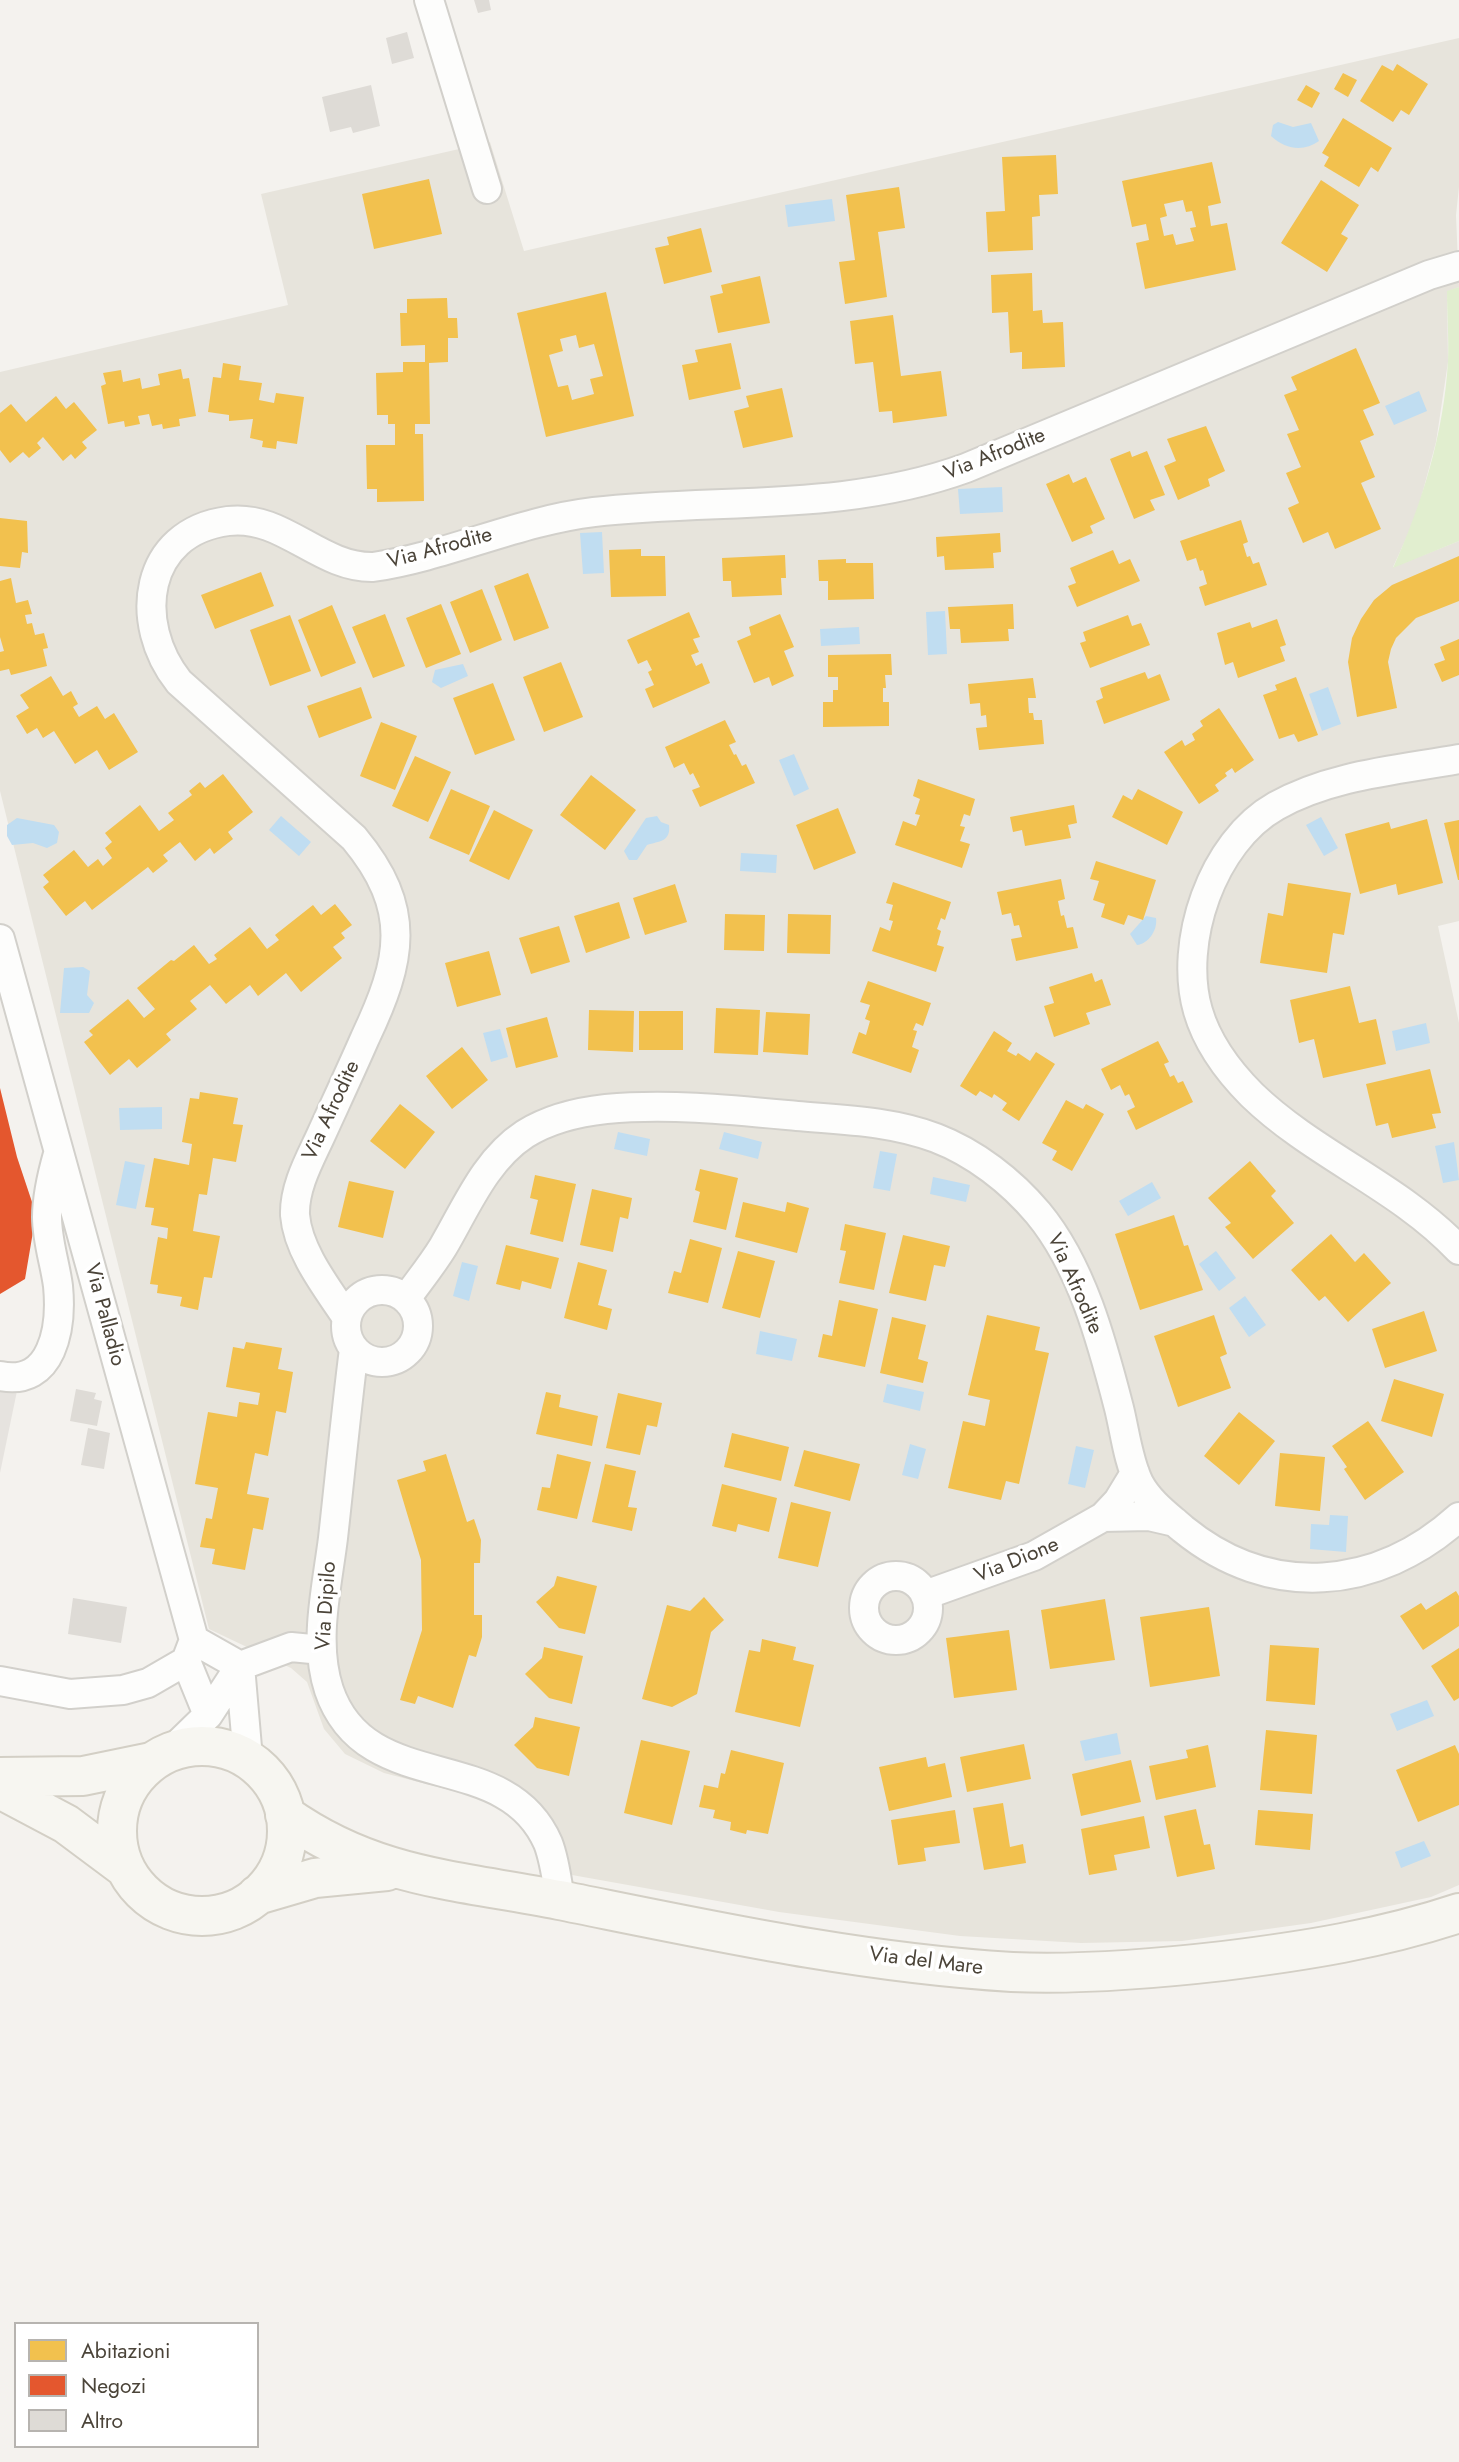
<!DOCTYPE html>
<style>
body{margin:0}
#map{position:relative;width:1459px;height:2462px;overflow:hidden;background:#f4f2ee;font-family:Jost,sans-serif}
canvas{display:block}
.legend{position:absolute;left:14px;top:2322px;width:245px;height:126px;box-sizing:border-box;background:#fff;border:2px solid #b7b4b0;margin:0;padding:9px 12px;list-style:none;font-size:21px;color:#4b4439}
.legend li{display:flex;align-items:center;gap:14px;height:35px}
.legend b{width:35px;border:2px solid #b7b4b0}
</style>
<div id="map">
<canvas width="1459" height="2462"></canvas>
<ul class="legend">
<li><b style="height:19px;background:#f2c14e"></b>Abitazioni</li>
<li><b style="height:19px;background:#e4572e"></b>Negozi</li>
<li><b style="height:19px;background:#dedbd6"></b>Altro</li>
</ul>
</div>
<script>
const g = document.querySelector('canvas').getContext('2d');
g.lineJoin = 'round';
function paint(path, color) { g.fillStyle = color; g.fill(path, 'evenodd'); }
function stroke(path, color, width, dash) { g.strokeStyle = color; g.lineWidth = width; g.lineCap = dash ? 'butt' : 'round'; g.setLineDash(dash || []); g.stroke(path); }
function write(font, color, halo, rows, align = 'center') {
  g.font = font + ' Jost,sans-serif'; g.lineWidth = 7; g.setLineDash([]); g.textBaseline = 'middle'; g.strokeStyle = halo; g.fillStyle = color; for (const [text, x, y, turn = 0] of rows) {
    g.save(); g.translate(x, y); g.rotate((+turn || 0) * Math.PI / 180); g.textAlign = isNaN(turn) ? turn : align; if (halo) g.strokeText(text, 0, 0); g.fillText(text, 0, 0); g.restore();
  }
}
paint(new Path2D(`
 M1459 38V187L1456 215 1459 287 1447 292 1448 362 1436 442 1416 517 1393 567 1459 541V921L1438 926 1459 1023V1885L1431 1897 1311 1923 1182 1941 1081 1943 960 1936 779 1912 544 1870 532 1837 507 1812 476 1797 384 1773 345 1754 324 1729 307 1682 291 1668 209 1629 0 791V372L288 305 261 194 490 142 524 251Z`), '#e7e4dc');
paint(new Path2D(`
 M1459 287V541L1393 568C1422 504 1444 433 1448 361 1449 338 1447 314 1447 291Z`), '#e1eecf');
paint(new Path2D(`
 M0 1387 17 1391 0 1473Z`), '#e6e3df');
paint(new Path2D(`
 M1278 122 1293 127 1311 123 1319 141C1304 152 1286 150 1271 136L1273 125Z
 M832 199 835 221 788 227 785 205Z
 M1419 391 1427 411 1394 425 1385 406Z
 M1002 487 1003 512 960 514 958 489Z
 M602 532 604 573 583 574 580 533Z
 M945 611 947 654 928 655 926 612Z
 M859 627 860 644 821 646 820 629Z
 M463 664 468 676 441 688 432 682 435 670Z
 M1328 687 1341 724 1322 731 1309 694Z
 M794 754 809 789 794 796 779 760Z
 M281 816 311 842 299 856 269 830Z
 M657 816 661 822 669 825C671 842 659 841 647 845L637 860H629L624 851 646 818Z
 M1321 817 1338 848 1324 856 1306 825Z
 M17 818 54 825 59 832 57 843 47 848 33 843 12 845 7 836V825Z
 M741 853 777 855 776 873 740 871Z
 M1146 916 1156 918C1158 930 1148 944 1137 945L1130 934Z
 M64 968 83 967 90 971 87 995 94 1003 89 1013H60Z
 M1426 1023 1430 1043 1396 1051 1392 1031Z
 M500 1029 508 1057 491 1062 483 1033Z
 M162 1107V1129L120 1130 119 1108Z
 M618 1132 650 1139 647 1156 614 1149Z
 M724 1132 762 1142 758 1159 719 1149Z
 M1454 1142 1459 1180 1443 1183 1435 1146Z
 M880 1151 897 1154 890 1191 873 1188Z
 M125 1161 145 1165 136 1209 116 1205Z
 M933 1177 970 1185 966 1202 930 1194Z
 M1152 1182 1161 1198 1128 1216 1119 1201Z
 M1216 1251 1236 1278 1219 1291 1199 1264Z
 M462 1262 478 1266 469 1301 453 1296Z
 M1245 1296 1266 1325 1249 1337 1229 1308Z
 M760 1331 797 1339 792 1361 756 1354Z
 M887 1384 924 1392 920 1411 883 1402Z
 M910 1444 926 1449 918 1479 902 1475Z
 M1076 1446 1094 1450 1085 1488 1068 1484Z
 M1330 1515 1348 1516 1346 1552 1310 1549 1311 1524 1329 1525Z
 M1427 1700 1434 1716 1397 1731 1390 1714Z
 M1117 1733 1121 1754 1085 1761 1080 1741Z
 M1424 1841 1431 1856 1401 1868 1395 1852Z`), '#c0ddf1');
paint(new Path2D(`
 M1397 64 1428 84 1409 115 1401 110 1393 122 1360 101 1382 65 1393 71Z
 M1343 73 1357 80 1348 97 1334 89Z
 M1306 85 1320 93 1312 108 1297 100Z
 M1343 118 1392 148 1378 172 1371 167 1359 187 1324 166 1329 157 1322 153Z
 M1056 155 1058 194 1039 195 1040 216 1032 217 1033 250 988 252 986 212 1005 211 1002 157Z
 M1212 162 1221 203 1208 206 1211 226 1227 223 1236 270 1145 289 1136 243 1149 240 1146 224 1132 227 1122 181ZM1183 200 1186 212 1192 211 1196 227 1190 228 1194 241 1176 245 1173 234 1164 236 1160 218 1167 216 1164 204Z
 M429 179 442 234 374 249 362 194Z
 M1321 180 1359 205 1341 234 1348 238 1327 272 1281 243Z
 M899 187 905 228 878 232 887 297 845 304 839 262 855 260 846 195Z
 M701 228 712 272 664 284 655 248 669 245 667 237Z
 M1032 273 1033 311 1042 310 1043 323 1063 322 1065 367 1022 369V352L1010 353 1008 312 992 313 991 275Z
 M760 276 770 323 718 333 710 296 723 293 721 285Z
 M606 292 634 416 546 437 517 313ZM576 335 579 348 594 344 603 376 590 379 594 394 572 400 568 385 558 387 549 355 563 351 560 339Z
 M447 298 448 318H457L458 338H448V362L429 363 430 424H415V434H423L424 501 377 502V489H367L366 445H395V424H388V415H377L376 373 403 372V362H425V345L401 346 400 313H407V299Z
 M893 315 901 376 941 371 947 416 893 423 892 411 879 412 873 362 855 364 850 321Z
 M731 343 741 389 689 400 682 365 698 362 695 350Z
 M1356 348 1380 403 1363 410 1374 435 1360 441 1375 477 1361 483 1381 529 1335 549 1328 532 1303 543 1288 508 1299 503 1286 473 1301 467 1287 434 1299 430 1284 395 1297 390 1291 377Z
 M223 363 241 366 239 380 262 383 259 400 274 403 276 393 304 397 297 444 277 441 276 449 262 447 263 441 250 438 253 419 229 421V415L208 412 213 377 221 378Z
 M181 369 183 379 189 378 196 416 179 419 180 426 163 429 162 424 152 426 149 414 138 416 140 424 125 427 124 421 108 424 101 386 106 384 103 373 121 370 123 382 140 378 142 389 160 385 158 374Z
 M782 388 793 437 743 448 734 411 749 407 746 396Z
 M56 396 66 409 74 402 97 430 82 442 87 448 75 459 71 454 63 461 43 437 37 443 41 448 29 458 23 452 10 463 0 450V413L11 404 26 422Z
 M1206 426 1225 471 1208 479 1210 486 1178 500 1164 466 1176 461 1167 439Z
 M1130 451 1132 457 1147 451 1165 495 1150 500 1155 510 1134 519 1110 459Z
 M1069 474 1073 483 1086 477 1105 519 1090 526 1093 533 1072 542 1046 484Z
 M0 518 27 521 28 553 22 552 20 568 0 566Z
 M1241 520 1248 542 1243 544 1247 557 1250 556 1253 564 1259 562 1267 585 1205 606 1199 587 1207 584 1203 570 1200 571 1196 558 1187 561 1180 541Z
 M1000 533 1001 552 993 553 994 568 945 570 944 556 937 557 936 537Z
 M641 549V556H665L666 596 611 597 609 550Z
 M1113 550 1119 564 1130 559 1140 581 1077 607 1068 586 1076 583 1070 568Z
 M785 555 786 578H781L782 595 732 597 731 581H723L722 558Z
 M1459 556V601L1416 618 1396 638 1391 649 1388 662 1397 708 1357 717 1348 662 1352 638 1361 619 1374 600 1392 585Z
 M846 559V563H873L874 599 828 600V581H819L818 560Z
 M261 572 274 606 215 629 201 595Z
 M528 573 549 628 514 641 494 586Z
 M11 578 16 603 28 600 32 614 25 615 27 624 32 623 35 635 44 633 48 648 43 649 47 666 11 675 9 669 0 671V652L4 651 0 637V581Z
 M482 589 502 640 470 653 450 602Z
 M441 604 461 654 426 668 406 618Z
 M1013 604 1014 629H1008L1009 641 961 643 960 629H950L948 607Z
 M332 605 356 663 321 677 298 620Z
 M689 612 700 637 693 639 699 652 691 655 696 666 702 663 710 683 653 708 645 689 654 685 648 672 652 670 647 660 638 664 627 640Z
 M385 614 405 666 373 678 352 627Z
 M780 614 794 647 784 651 794 676 772 686 769 677 754 683 737 641 751 635 749 627Z
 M290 615 311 671 270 686 250 630Z
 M1128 615 1132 626 1141 623 1150 645 1090 668 1080 643 1086 641 1083 632Z
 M1277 619 1286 645 1280 647 1285 661 1238 678 1233 662 1225 665 1217 633 1250 622 1252 628Z
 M1459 639V675L1442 682 1434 664 1445 660 1440 647Z
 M891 654 892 675H885L886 688H883V702H889V726L823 727V702H833V690H838V677H828V655Z
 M561 662 583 717 544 732 523 677Z
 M1145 672 1148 679 1160 674 1170 700 1104 724 1096 701 1103 698 1100 688Z
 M51 676 63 696 71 691 78 704 73 707 79 717 97 706 105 719 114 713 138 752 109 770 97 750 75 764 54 731 43 738 37 728 27 734 16 716 29 708 20 695Z
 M1296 677 1318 735 1298 742 1294 734 1279 739 1263 695 1277 690 1275 685Z
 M1033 678 1036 698H1028L1029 713H1033L1034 720H1042L1044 744 979 750 976 728 987 727 986 715 981 716 980 703 970 704 968 684Z
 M493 683 515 740 475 755 453 698Z
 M361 687 372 718 319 738 307 706Z
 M1219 708 1254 760 1235 773 1232 768 1225 773 1227 776 1215 785 1219 791 1199 804 1164 752 1182 740 1185 746 1195 740 1192 734 1203 726 1200 721Z
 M725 720 736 742 729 745 734 755 736 754 742 766 746 764 755 783 700 807 692 790 700 787 693 773 690 775 684 763 674 768 665 747Z
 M381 722 417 736 395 790 360 776Z
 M415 756 451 772 428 822 392 806Z
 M223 774 253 812 228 832 233 839 214 854 210 848 195 861 180 842 163 855 168 861 153 873 148 867 92 910 85 901 66 916 43 887 49 882 43 875 74 850 88 867 98 859 103 866 112 858 105 848 112 842 105 833 140 805 159 831 174 820 168 813 192 795 189 791 200 782 205 788Z
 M591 775 636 810 605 850 560 815Z
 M918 779 975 799 970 816 964 814 960 826 965 827 960 841 970 844 962 868 895 845 903 821 916 826 920 815 915 814 920 799 913 796Z
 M451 789 490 806 469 855 429 838Z
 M1138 789 1183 812 1167 845 1112 817 1123 795 1132 800Z
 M1074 805 1077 823 1068 825 1071 838 1025 846 1022 830 1013 832 1010 817Z
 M838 808 856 853 814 870 796 825Z
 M494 810 533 830 509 880 469 861Z
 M1427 819 1443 883 1398 895 1396 884 1360 894 1345 834 1389 822 1391 829Z
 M1459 820V880H1458L1444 823Z
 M1096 861 1156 880 1143 920 1128 915 1124 925 1101 917 1105 904 1093 900 1099 881 1090 879Z
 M1061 879 1065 899 1058 901 1061 916 1064 915 1067 928 1073 927 1078 948 1016 961 1011 939 1022 937 1019 925 1014 926 1011 913 1002 915 997 892Z
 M893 882 951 902 945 920 941 918 937 929 941 931 937 945 944 947 936 972 872 951 880 927 890 931 893 921 889 920 893 905 886 903Z
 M1288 883 1351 893 1344 935 1333 933 1327 973 1260 963 1268 913 1283 916Z
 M675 884 687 922 645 935 633 898Z
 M619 902 630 938 586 953 574 916Z
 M335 904 352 925 341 933 345 938 333 947 342 958 301 992 286 973 258 996 250 985 226 1004 210 985 190 1001 197 1009 166 1034 171 1040 137 1068 129 1059 110 1075 84 1042 93 1035 89 1031 128 999 144 1018 155 1009 137 988 171 960 174 961 194 945 209 964 217 959 214 955 250 927 267 949 279 940 275 935 313 905 321 915Z
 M725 914 765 915 764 951 724 950Z
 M788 914 831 915 830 954 787 953Z
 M559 926 570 962 531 974 519 938Z
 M489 951 501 995 457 1007 445 963Z
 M1092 973 1095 982 1102 979 1111 1005 1086 1013 1090 1024 1054 1037 1044 1006 1054 1003 1049 987Z
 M868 981 931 1003 923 1026 916 1023 913 1030 917 1031 912 1047 919 1050 911 1073 852 1053 859 1032 866 1035 870 1021 865 1019 870 1005 860 1002Z
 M1350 986 1359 1023 1376 1019 1386 1064 1323 1078 1314 1039 1299 1043 1290 1000Z
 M716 1008 760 1010 758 1055 714 1053Z
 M589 1010 634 1011 633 1052 588 1050Z
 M639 1011H683V1050H639Z
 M766 1012 810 1014 808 1055 763 1052Z
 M547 1017 558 1057 516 1068 506 1028Z
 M994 1031 1012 1043 1007 1051 1016 1056 1018 1053 1030 1061 1036 1052 1055 1064 1019 1121 1002 1110 1007 1103 994 1094 992 1098 980 1091 976 1096 960 1086Z
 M1158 1041 1169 1062 1164 1064 1170 1077 1174 1075 1178 1083 1183 1081 1193 1102 1136 1130 1127 1111 1135 1107 1129 1094 1125 1096 1120 1085 1111 1090 1101 1069Z
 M462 1047 488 1080 452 1109 426 1076Z
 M1430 1069 1441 1113 1432 1114 1436 1128 1392 1138 1388 1123 1376 1126 1366 1084Z
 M200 1092 238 1098 233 1124 243 1125 236 1162 213 1158 207 1195 199 1194 193 1231 220 1236 212 1278 204 1277 198 1310 180 1306 182 1297 157 1293 158 1285 150 1284 158 1237 167 1239 168 1228 151 1225 154 1208 145 1207 154 1158 189 1165 192 1144 182 1142 190 1098 199 1099Z
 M1066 1100 1083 1109 1086 1104 1104 1114 1072 1171 1052 1160 1057 1151 1042 1143Z
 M400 1104 435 1132 405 1169 370 1141Z
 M1250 1161 1276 1191 1271 1196 1294 1223 1253 1259 1225 1227 1231 1223 1208 1198Z
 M700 1169 738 1178 726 1230 693 1222 700 1192 695 1190Z
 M535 1175 576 1184 563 1242 530 1234 538 1200 530 1198Z
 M349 1181 394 1191 383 1238 338 1227Z
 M592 1189 632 1198 628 1219 620 1217 613 1252 580 1245Z
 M743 1202 785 1212 787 1202 809 1208 797 1253 735 1237Z
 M1174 1215 1184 1246 1188 1245 1203 1290 1140 1310 1115 1234Z
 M845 1224 886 1233 874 1290 839 1283 846 1251 840 1250Z
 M1331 1234 1355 1262 1364 1253 1391 1283 1348 1322 1325 1296 1319 1301 1291 1270Z
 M903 1235 950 1246 945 1267 934 1265 926 1301 889 1293Z
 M690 1239 722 1248 708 1303 668 1293 674 1271 681 1273Z
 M506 1245 559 1258 551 1289 522 1281 520 1290 496 1284Z
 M738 1251 775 1261 760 1318 722 1308Z
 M578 1262 607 1270 598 1305 612 1309 607 1330 564 1318Z
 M839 1300 878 1309 865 1367 818 1357 823 1334 832 1336Z
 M1424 1311 1437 1351 1385 1368 1372 1329Z
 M987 1315 1040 1327 1035 1350 1049 1353 1019 1484 1006 1481 1001 1500 948 1488 963 1421 985 1426 990 1400 968 1395Z
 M1214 1315 1227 1354 1220 1357 1231 1388 1178 1407 1154 1336Z
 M892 1317 926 1325 918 1359 928 1362 923 1383 880 1373Z
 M246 1342 282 1348 278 1369 293 1372 286 1413 276 1411 268 1456 255 1453 247 1494 269 1498 263 1530 253 1528 245 1570 212 1564 215 1549 200 1547 206 1518 212 1519 218 1488 195 1484 208 1412 237 1417 239 1402 258 1405 260 1393 226 1387 233 1347 244 1349Z
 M1394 1379 1444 1394 1432 1437 1381 1421Z
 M546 1392 561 1395 559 1407 598 1416 592 1446 536 1434Z
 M618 1393 662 1403 657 1427 647 1425 640 1455 606 1448Z
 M1239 1412 1275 1441 1239 1485 1204 1456Z
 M1368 1421 1404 1472 1365 1500 1344 1469 1347 1467 1332 1446Z
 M732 1433 789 1447 781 1481 724 1467Z
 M804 1450 860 1464 850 1501 794 1486Z
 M1280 1453 1325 1457 1320 1511 1275 1506Z
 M446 1454 467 1522 474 1519 481 1540 480 1563H474V1615H482V1637L476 1657 469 1655 453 1708 418 1696 415 1704 400 1700 422 1630 421 1560 397 1480 426 1471 423 1461Z
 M557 1454 591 1462 577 1519 537 1510 542 1487 550 1488Z
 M605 1464 636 1471 628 1507 637 1508 632 1531 592 1522Z
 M722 1484 777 1498 769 1532 738 1524 736 1532 712 1526Z
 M791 1502 831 1512 818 1567 778 1558Z
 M557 1576 597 1586 585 1634 559 1628 536 1602 554 1586Z
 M1456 1591 1459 1596V1626L1423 1650 1400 1616 1421 1603 1426 1610Z
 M704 1597 724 1620 711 1632 697 1694 672 1707 642 1699 667 1605 690 1611Z
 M1105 1599 1115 1660 1050 1669 1041 1610Z
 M1209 1607 1220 1676 1150 1687 1140 1617Z
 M1009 1630 1017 1690 954 1698 946 1638Z
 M762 1639 796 1647 793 1660 814 1665 800 1727 735 1712 749 1650 760 1652Z
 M1270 1645 1319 1648 1315 1705 1266 1701Z
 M544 1647 583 1656 572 1704 549 1698 525 1674 542 1658Z
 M1459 1648V1698L1454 1701 1431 1666Z
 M535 1717 580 1727 569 1776 537 1768 514 1745 533 1727Z
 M1266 1730 1317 1735 1312 1794 1260 1790Z
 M641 1740 690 1751 672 1825 624 1813Z
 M1024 1744 1031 1779 967 1792 960 1757Z
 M1208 1745 1216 1787 1156 1800 1149 1766 1188 1758 1186 1750Z
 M1455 1745 1459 1754V1805L1418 1822 1396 1770Z
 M731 1750 784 1763 768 1834 747 1830 746 1834 730 1830 731 1822 713 1818 715 1810 699 1807 704 1785 718 1788 721 1773 725 1774Z
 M926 1757 928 1767 945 1763 952 1797 889 1811 879 1767Z
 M1131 1760 1141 1802 1081 1816 1072 1774Z
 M1003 1803 1010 1847 1023 1844 1026 1863 984 1870 973 1808Z
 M1196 1809 1204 1845 1210 1844 1215 1869 1177 1877 1164 1816Z
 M955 1810 960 1843 924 1848 926 1861 898 1865 891 1820Z
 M1258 1810 1313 1814 1310 1850 1255 1845Z
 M1144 1816 1150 1848 1114 1855 1117 1870 1089 1875 1081 1829Z`), '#f2c14e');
paint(new Path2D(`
 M0 1088 17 1157 36 1214 25 1279 0 1294Z`), '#e4572e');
paint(new Path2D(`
 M474 0H489L491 10 478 13Z
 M407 32 414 58 392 64 386 38Z
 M371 85 380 126 353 133 351 127 330 132 322 97Z
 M76 1389 96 1393 94 1399 102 1401 97 1426 70 1421Z
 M88 1428 110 1433 104 1469 81 1465Z
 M73 1598 127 1607 121 1643 68 1634Z`), '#dedbd6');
const minor = new Path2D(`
 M429 0 487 189
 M1459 759C1398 770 1331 775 1276 806 1212 842 1178 943 1198 1011 1207 1042 1229 1072 1252 1095 1314 1155 1400 1187 1459 1250
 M0 939 194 1640 240 1666
 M346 1326a36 36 0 1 1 72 0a36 36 0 1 1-72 0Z
 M406 1299C418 1282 432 1265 443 1247 466 1208 485 1160 525 1134 549 1119 578 1112 606 1109 668 1103 734 1110 797 1116 844 1120 891 1121 936 1138 975 1153 1011 1181 1038 1213 1082 1266 1102 1342 1119 1408 1125 1432 1128 1461 1139 1483 1149 1502 1167 1515 1183 1529 1270 1600 1377 1591 1459 1517
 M347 1318C328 1289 298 1252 295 1215 294 1187 310 1159 321 1135 336 1102 351 1070 365 1038 402 960 413 909 354 838L179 682C132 623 143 532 228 521 283 514 319 568 373 567 448 556 518 521 594 512 719 498 845 512 966 468L1429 275 1459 266
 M354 1349C346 1412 340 1475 333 1538 327 1587 313 1642 329 1690 366 1799 505 1744 548 1843 555 1861 557 1881 560 1900
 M0 1376C53 1387 62 1327 58 1286 55 1263 47 1241 47 1217 47 1195 52 1175 58 1154
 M1135 1473 1118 1501 1103 1517 1149 1516 1175 1522
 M864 1608a32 32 0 1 1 64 0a32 32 0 1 1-64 0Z
 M925 1595 1034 1556 1103 1517
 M186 1661 208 1715
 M240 1666 248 1759
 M0 1681 70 1694 123 1690 148 1683 186 1661 194 1640
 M171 1751 208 1715 240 1666 291 1647 322 1650`);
const secondary = new Path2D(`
 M117 1831a85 85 0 1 1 170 0a85 85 0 1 1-170 0Z
 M0 1777 83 1776 151 1762
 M0 1789 66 1824 125 1868
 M285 1815C374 1878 457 1880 559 1900 709 1930 859 1963 1012 1972 1082 1975 1153 1969 1223 1961 1304 1951 1381 1939 1459 1913
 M257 1895 315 1878 387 1871`);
stroke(minor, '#d2d0cb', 32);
stroke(secondary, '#d3cfc5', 42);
stroke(minor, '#fdfdfc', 28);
stroke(secondary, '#f7f6f1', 38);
write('21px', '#4b4439', '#fff', [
 ["Via Afrodite",995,455,-22],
 ["Via Afrodite",440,549,-15],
 ["Via Afrodite",332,1111,-65],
 ["Via Afrodite",1074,1284,66],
 ["Via Palladio",104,1315,75],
 ["Via Dione",1017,1561,-22],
 ["Via Dipilo",327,1606,-86],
 ["Via del Mare",926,1962,7]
]);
</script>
